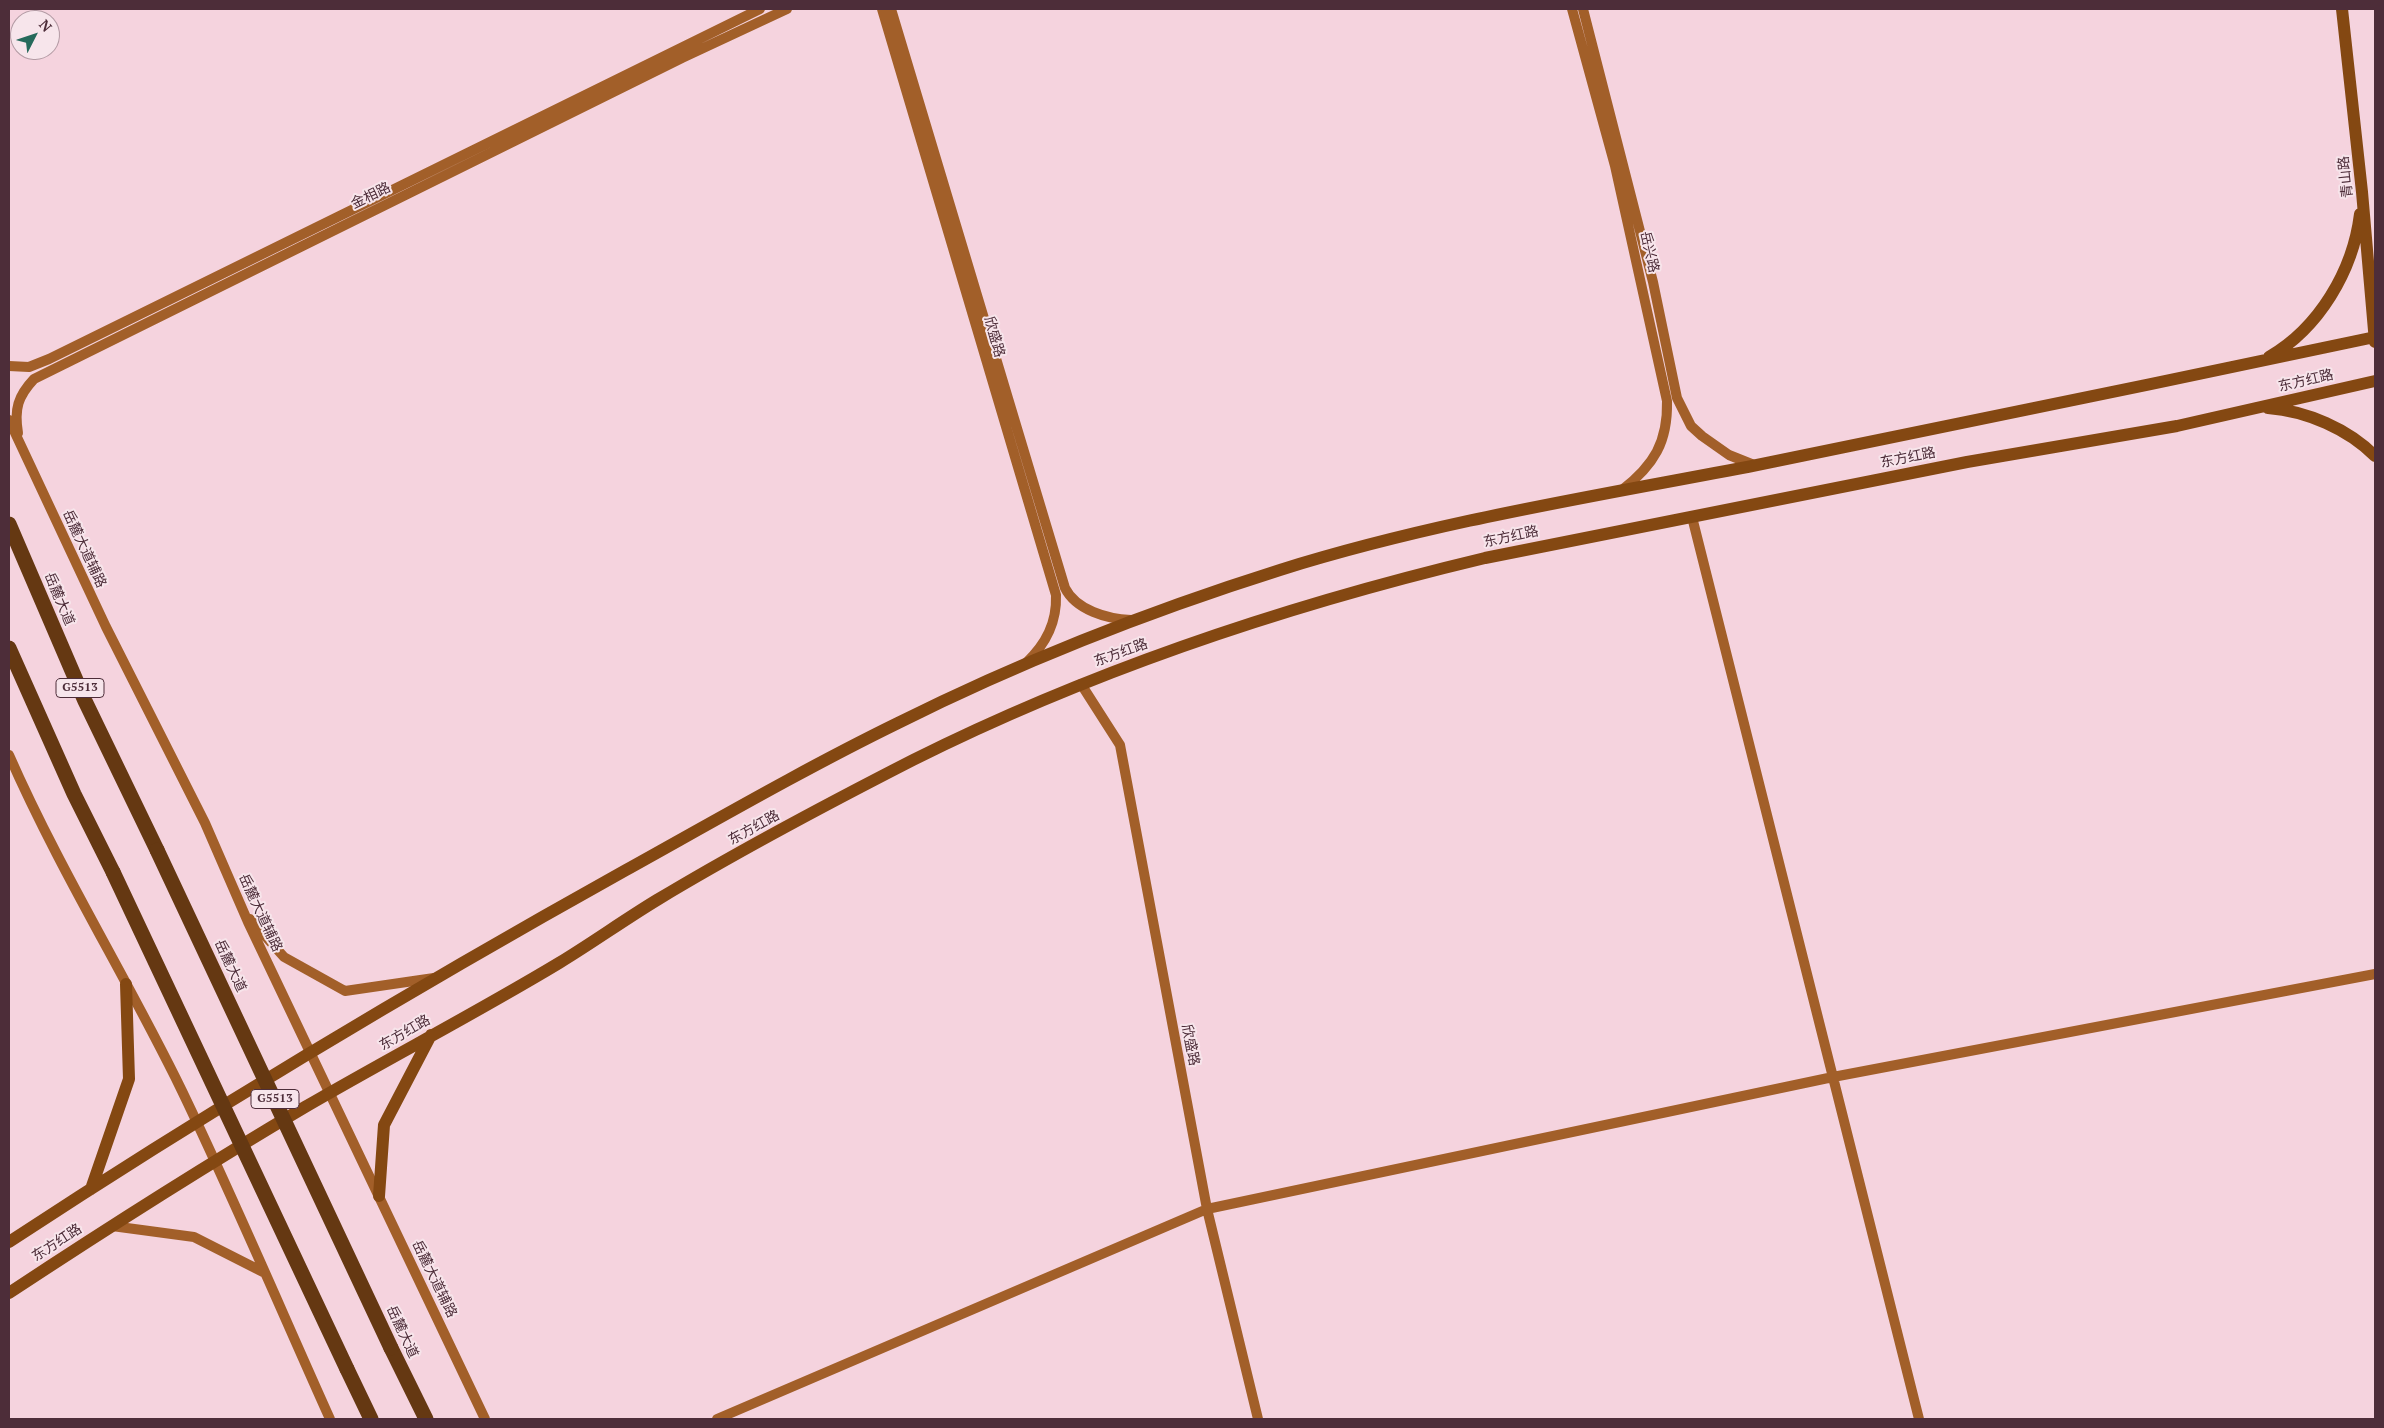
<!DOCTYPE html>
<meta charset="utf-8">
<style>
body{margin:0}
#map{position:relative;width:2384px;height:1428px;overflow:hidden;background:#f5d3de;font-family:"PT Serif",serif}
canvas{display:block}
.frame{position:absolute;inset:0;border:10px solid #4d2d39;pointer-events:none}
.north{position:absolute;left:10px;top:10px;width:50px;height:50px;box-sizing:border-box;background:#f7e5eb;border:1px solid #b39ba4;border-radius:50%;rotate:49deg;font-size:14px;font-weight:700;line-height:20px;text-align:center;color:#4d2d39}
.north::after{content:'';display:block;margin:auto;width:18px;height:22px;background:#266a5b;clip-path:polygon(50% 0,100% 100%,50% 72%,0 100%)}
</style>
<div id="map">
<canvas width="2384" height="1428"></canvas>
<div class="frame"></div>
<div class="north">N</div>
</div>
<script>
const g = document.querySelector('canvas').getContext('2d');
g.lineJoin = 'round';
function stroke(path, color, width, dash) { g.strokeStyle = color; g.lineWidth = width; g.lineCap = dash ? 'butt' : 'round'; g.setLineDash(dash || []); g.stroke(path); }
function write(font, color, halo, rows, align = 'center') {
  g.font = font + ' "PT Serif","Noto Sans SC",serif'; g.lineWidth = 4; g.setLineDash([]); g.textBaseline = 'middle'; g.strokeStyle = halo; g.fillStyle = color; for (const [text, x, y, turn = 0] of rows) {
    g.save(); g.translate(x, y); g.rotate((+turn || 0) * Math.PI / 180); g.textAlign = isNaN(turn) ? turn : align; if (halo) g.strokeText(text, 0, 0); g.fillText(text, 0, 0); g.restore();
  }
}
stroke(new Path2D(`
 M882 9 1056 595C1057 623 1046 644 1026 663
 M891 9 1065 588C1076 610 1107 619 1131 620
 M1572 9 1615 166 1667 401C1668 442 1654 465 1622 490
 M1583 9 1653 282 1677 398 1691 426 1702 436 1729 455 1754 465
 M9 366 29 367 49 359 760 9
 M9 420 106 627 205 823 248 922 485 1419
 M18 433C14 409 18 396 34 379L682 58 787 9
 M1692 517 1919 1419
 M1081 684 1120 745 1207 1209 1258 1419
 M9 755C60 871 127 978 182 1091 234 1199 281 1310 330 1419
 M250 919 284 957 345 991 434 978
 M112 1226 194 1237 263 1272
 M717 1419 1207 1209 1833 1077 2375 974`), '#a25f29', 10);
stroke(new Path2D(`
 M2342 9 2362 192 2375 342
 M2269 357C2319 328 2353 271 2360 214
 M2268 408C2307 411 2348 429 2375 456
 M91 1189 129 1079 126 984
 M379 1196 384 1125 431 1035
 M9 1242C210 1110 416 987 626 870 716 820 806 768 898 723 1020 662 1150 611 1280 570 1436 521 1597 496 1757 465 1964 424 2169 380 2375 337
 M9 1293C106 1229 205 1166 305 1107 389 1058 476 1013 559 963 592 943 624 920 657 900 740 850 827 804 913 760 1095 669 1288 605 1485 558L1967 462 2177 426 2375 381`), '#844812', 12);
stroke(new Path2D(`
 M9 524 85 701 157 850
 M9 648 74 794 113 872
 M391 1348 426 1419
 M347 1369 371 1419`), '#653812', 15);
stroke(new Path2D(`
 M157 850 391 1348
 M113 872 347 1369`), '#653812', 15);
for (const [x, y, w] of [
 [80,688,48],
 [275,1099,48]
]) { const box = new Path2D(); box.roundRect(x - w / 2, y - 9.5, w, 19, 4); g.fillStyle = '#f7e5eb'; g.fill(box); stroke(box, '#4d2d39', 1); }
write('bold 12px', '#4d2d39', null, [
 ["G5513",80,688],
 ["G5513",275,1099]
]);
write('14px', '#4d2d39', '#f7e5eb', [
 ["青山路",2346,177,-96],
 ["金相路",371,196,-26],
 ["岳兴路",1649,252,77],
 ["欣盛路",994,337,74],
 ["东方红路",2306,381,-13],
 ["东方红路",1908,458,-11],
 ["东方红路",1511,537,-12],
 ["岳麓大道辅路",84,549,65],
 ["岳麓大道",59,599,67],
 ["东方红路",1121,653,-20],
 ["东方红路",754,828,-29],
 ["岳麓大道辅路",260,913,65],
 ["岳麓大道",230,966,65],
 ["东方红路",405,1033,-30],
 ["欣盛路",1190,1045,79],
 ["东方红路",57,1243,-33],
 ["岳麓大道辅路",434,1279,64],
 ["岳麓大道",402,1332,65]
]);
</script>
